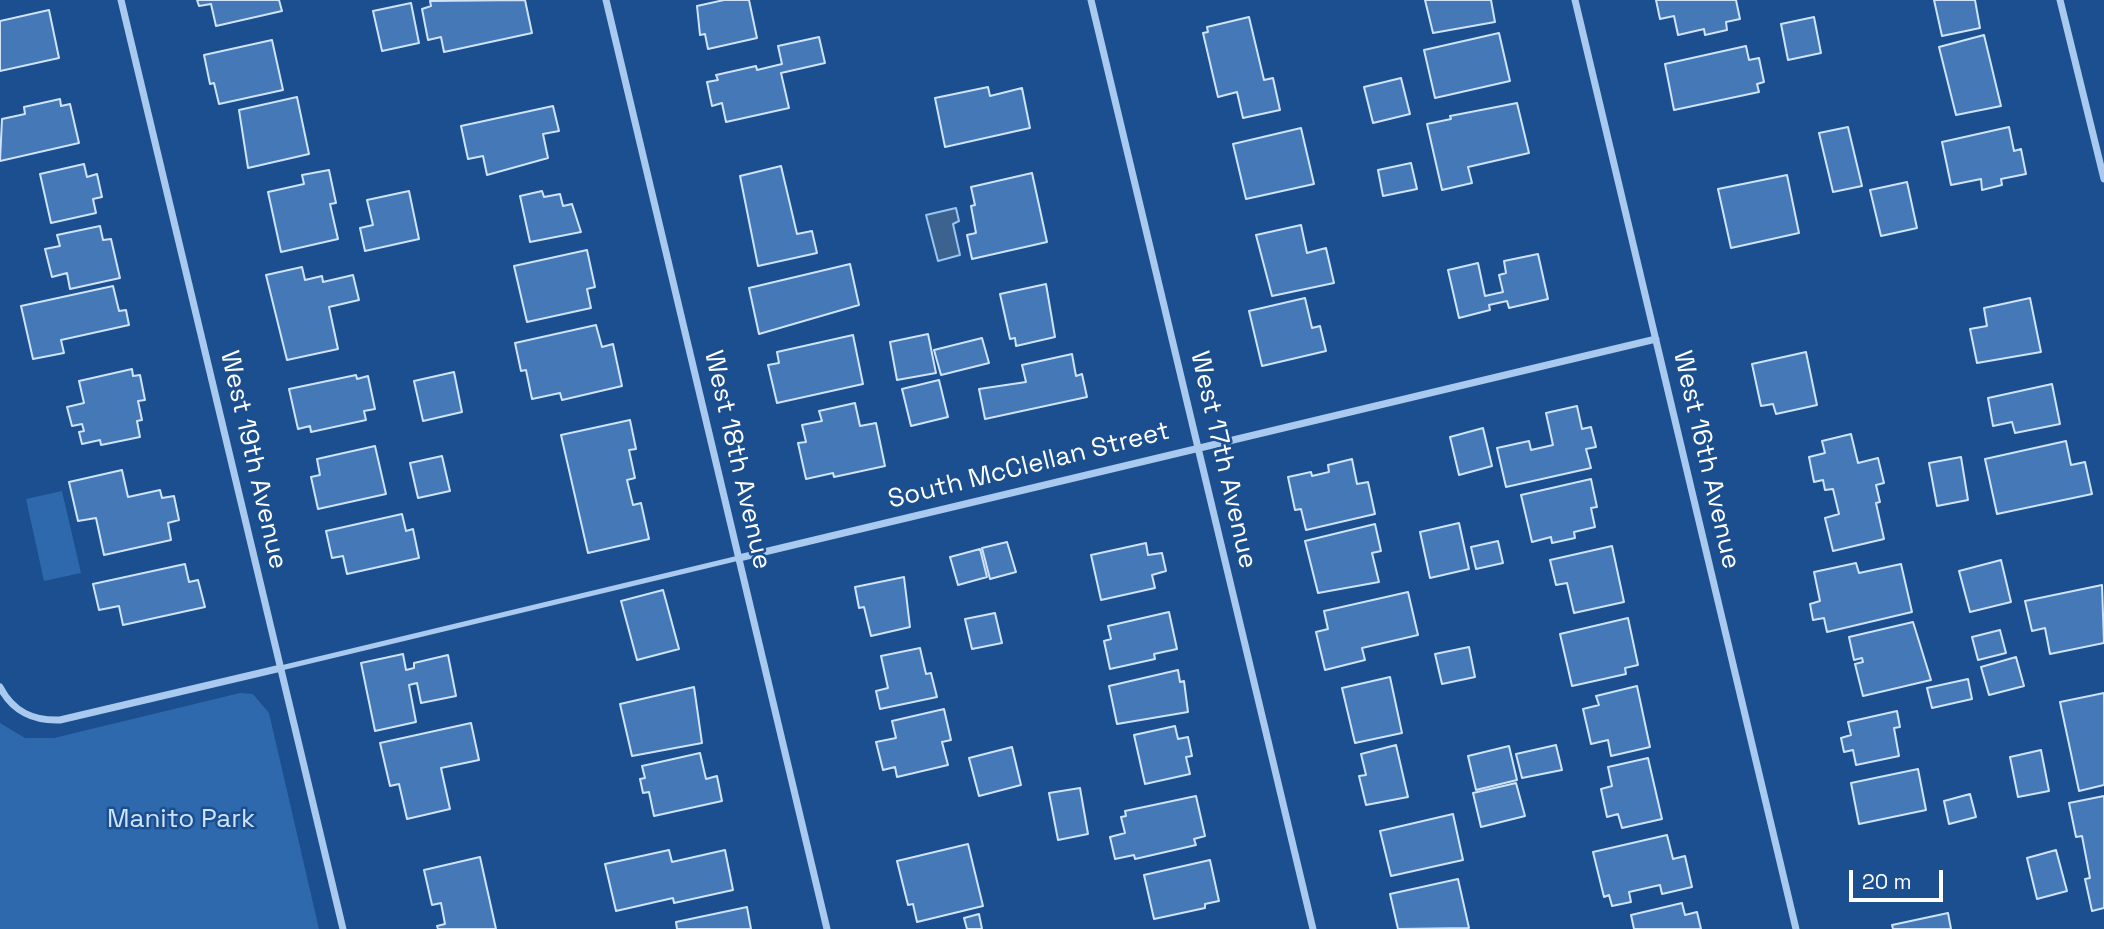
<!DOCTYPE html>
<style>
body{margin:0}
#map{position:relative;width:2104px;height:929px;overflow:hidden;background:#1b4f8f;font-family:"Space Grotesk",sans-serif}
canvas{display:block}
.scale{position:absolute;left:1849px;top:870px;width:94px;height:32px;box-sizing:border-box;border:4px solid #fff;border-top:0;padding-left:9px;font-size:21px;line-height:24px;white-space:nowrap;color:#fff;-webkit-text-stroke:5px #1b4f8f;paint-order:stroke}
</style>
<div id="map">
<canvas width="2104" height="929"></canvas>
<div class="scale">20 m</div>
</div>
<script>
const g = document.querySelector('canvas').getContext('2d');
g.lineJoin = 'round';
function paint(path, color) { g.fillStyle = color; g.fill(path, 'evenodd'); }
function stroke(path, color, width, dash) { g.strokeStyle = color; g.lineWidth = width; g.lineCap = dash ? 'butt' : 'round'; g.setLineDash(dash || []); g.stroke(path); }
function write(font, color, halo, rows, align = 'center') {
  g.font = font + ' "Space Grotesk",sans-serif'; g.lineWidth = 5; g.setLineDash([]); g.textBaseline = 'middle'; g.strokeStyle = halo; g.fillStyle = color; for (const [text, x, y, turn = 0] of rows) {
    g.save(); g.translate(x, y); g.rotate((+turn || 0) * Math.PI / 180); g.textAlign = isNaN(turn) ? turn : align; if (halo) g.strokeText(text, 0, 0); g.fillText(text, 0, 0); g.restore();
  }
}
paint(new Path2D(`
 M62 491 81 573 44 581 26 499Z
 M240 693 253 694 269 713 319 929H0V723L25 738H54Z`), '#2e69ad');
const water = new Path2D(`
 M956 208 959 221 953 224 960 255 938 261 926 215Z`);
paint(water, '#3c6290');
stroke(water, '#9cc4f0', 2);
const building = new Path2D(`
 M197 0H279L282 11 216 26 211 4 199 6Z
 M525 0 532 33 444 52 441 37 428 40 422 9 431 6 430 1Z
 M724 0H749L757 38 708 49 705 34 700 35 697 6Z
 M1425 0H1491L1495 22 1433 33Z
 M1656 0H1736L1740 19 1726 22 1727 30 1705 35 1704 29 1678 35 1674 16 1660 19Z
 M1934 0H1975L1980 28 1942 36Z
 M411 3 419 43 382 51 373 11Z
 M49 10 59 58 0 71V21Z
 M1249 17 1264 80 1273 78 1280 110 1243 118 1237 92 1218 97 1203 33 1208 32 1207 27Z
 M1814 17 1821 53 1788 60 1781 24Z
 M1499 33 1510 81 1435 98 1424 50Z
 M1984 35 2001 106 1956 115 1939 47Z
 M819 37 825 63 781 73 789 108 726 122 722 103 712 106 707 82 718 80 716 75 756 66 757 70 782 64 778 46Z
 M272 40 283 90 219 104 214 83 210 84 204 55Z
 M1746 46 1749 60 1759 58 1764 82 1757 84 1759 92 1674 110 1665 64Z
 M1401 78 1410 114 1373 123 1364 87Z
 M988 87 990 96 1022 88 1030 128 945 147 935 98Z
 M297 97 309 154 248 168 239 110Z
 M60 99 61 106 70 104 79 143 0 161 2 119 25 114 24 107Z
 M1517 103 1529 153 1468 167 1472 183 1442 190 1427 124 1451 119 1450 116Z
 M553 106 559 131 543 134 548 158 487 175 483 156 468 159 461 126Z
 M1848 127 1862 186 1833 192 1819 133Z
 M2009 127 2014 151 2021 149 2026 174 2001 179 2002 185 1982 190 1981 179 1951 185 1942 142Z
 M1301 128 1314 184 1246 199 1233 144Z
 M1411 163 1417 189 1383 196 1378 170Z
 M84 164 87 177 97 174 102 197 93 199 96 213 51 223 40 174Z
 M781 166 797 234 812 231 817 253 758 266 740 176Z
 M329 170 336 203 330 204 338 239 281 252 268 192 304 184 302 175Z
 M1032 173 1047 242 972 259 967 235 976 233 971 206 975 205 971 187Z
 M1787 175 1799 233 1731 248 1718 189Z
 M1907 182 1917 228 1881 236 1870 190Z
 M409 191 419 239 365 251 360 228 373 225 367 200Z
 M542 191 544 197 560 194 563 206 572 204 581 232 530 242 520 196Z
 M1301 225 1307 253 1326 248 1334 283 1272 296 1256 235Z
 M100 226 103 240 111 239 120 278 70 289 67 273 52 277 45 249 60 246 57 235Z
 M587 250 595 287 587 289 591 308 527 322 514 266Z
 M1538 254 1548 299 1509 308 1507 301 1489 305 1490 310 1459 318 1448 270 1478 263 1485 296 1503 292 1499 275 1506 273 1504 261Z
 M850 264 859 305 759 334 749 288Z
 M302 267 305 280 322 276 323 282 353 275 359 300 329 307 338 349 287 360 266 275Z
 M1046 284 1055 337 1016 346 1015 338 1010 339 1000 294Z
 M113 286 119 311 126 310 129 325 61 340 64 353 33 359 21 306Z
 M1305 298 1312 328 1320 326 1326 351 1262 366 1249 311Z
 M2030 298 2041 352 1977 363 1970 329 1987 326 1984 308Z
 M596 325 602 347 613 344 622 386 562 400 560 393 532 399 526 370 521 371 515 343Z
 M928 334 936 373 897 380 890 342Z
 M853 335 863 384 777 403 768 365 779 363 777 352Z
 M982 338 989 363 941 375 934 350Z
 M1806 352 1817 405 1776 414 1773 404 1761 406 1752 364Z
 M1072 354 1076 376 1082 374 1087 397 985 419 979 389 1026 382 1022 365Z
 M132 369 133 376 140 375 145 400 138 401 142 420 137 421 140 437 101 445 100 440 82 444 79 432 84 431 82 424 72 426 67 407 84 403 79 381Z
 M454 372 462 412 423 421 414 381Z
 M356 375 357 379 368 376 375 409 364 411 366 420 311 432 310 426 298 429 289 389Z
 M939 380 948 417 911 426 902 389Z
 M2052 384 2060 424 2015 433 2012 422 1993 426 1988 398Z
 M855 403 860 426 876 423 885 466 834 477 833 473 806 479 798 443 806 442 802 425 822 421 819 411Z
 M1577 406 1582 429 1591 427 1596 447 1586 449 1591 468 1506 487 1497 448 1529 441 1531 450 1553 445 1546 413Z
 M630 420 636 449 629 450 635 478 627 480 633 505 641 503 649 539 588 553 561 435Z
 M1483 428 1492 466 1459 475 1450 437Z
 M1851 434 1858 463 1878 458 1884 483 1876 485 1880 502 1876 503 1884 539 1833 551 1825 518 1839 514 1833 489 1825 490 1823 480 1814 482 1809 457 1825 453 1822 441Z
 M2066 441 2071 465 2085 462 2092 494 1997 514 1985 459Z
 M375 446 386 494 318 509 311 477 320 475 317 459Z
 M442 456 450 491 418 498 410 463Z
 M1961 457 1968 500 1937 506 1929 463Z
 M1352 459 1357 484 1368 482 1375 514 1306 530 1301 509 1295 510 1288 477 1311 472 1312 476 1329 472 1328 465Z
 M122 470 128 497 160 490 162 498 174 496 179 520 168 523 171 540 104 555 96 518 78 521 69 482Z
 M1591 479 1597 507 1591 508 1595 527 1574 532 1575 538 1552 543 1551 537 1532 542 1521 495Z
 M402 514 406 531 413 529 419 558 347 574 343 556 332 558 326 531Z
 M1459 523 1469 569 1430 578 1420 532Z
 M1375 524 1381 551 1372 553 1379 582 1318 593 1305 541Z
 M1498 541 1503 563 1476 569 1471 547Z
 M1007 542 1016 572 990 579 982 548Z
 M1146 543 1148 555 1162 553 1166 571 1152 575 1155 588 1101 600 1091 555Z
 M1612 546 1624 602 1574 613 1567 583 1556 585 1550 560Z
 M980 549 987 577 958 585 950 557Z
 M2001 560 2011 602 1970 612 1959 571Z
 M1856 563 1859 573 1901 564 1912 612 1827 632 1824 618 1813 620 1810 604 1820 601 1814 572Z
 M185 564 189 582 198 580 205 607 123 625 119 606 99 610 93 584Z
 M904 577 910 627 871 636 864 607 859 608 855 587Z
 M2102 585 2104 643 2050 654 2045 628 2032 631 2025 601Z
 M663 590 679 649 637 660 621 601Z
 M1408 592 1418 635 1362 648 1365 660 1325 670 1316 632 1328 629 1324 611Z
 M1169 612 1177 649 1154 654 1155 659 1110 669 1104 641 1111 639 1108 626Z
 M995 613 1002 643 972 649 965 619Z
 M1628 618 1638 665 1625 668 1626 674 1572 686 1560 634Z
 M1913 622 1931 680 1863 696 1855 664 1863 662 1862 658 1854 660 1849 637Z
 M2000 630 2006 653 1978 660 1972 637Z
 M1469 647 1475 677 1442 684 1435 654Z
 M920 648 926 674 931 673 937 697 880 709 876 691 888 688 881 656Z
 M403 654 406 670 414 668V663L448 655 456 696 421 703 417 683 409 685 416 722 375 731 361 663Z
 M2016 657 2024 686 1989 695 1981 667Z
 M1178 670 1180 682 1184 681 1188 712 1117 724 1109 686Z
 M1390 677 1402 733 1355 743 1342 688Z
 M1968 679 1972 699 1932 708 1927 688Z
 M1637 686 1650 747 1611 756 1608 740 1591 744 1583 709 1599 705 1596 696Z
 M694 687 702 743 632 756 620 704Z
 M2104 693V785L2079 791 2060 702Z
 M944 709 951 740 942 742 948 765 897 777 895 767 883 770 876 742 896 738 892 721Z
 M1897 711 1900 727 1894 728 1899 756 1856 765 1853 750 1844 752 1841 738 1851 735 1848 722Z
 M471 723 479 760 441 768 450 809 407 819 399 784 390 786 380 743Z
 M1175 726 1178 739 1188 737 1192 756 1186 757 1190 774 1145 784 1134 735Z
 M1396 745 1408 797 1366 805 1359 776 1366 775 1361 754Z
 M1556 745 1562 770 1522 778 1516 754Z
 M1509 746 1517 780 1476 790 1468 756Z
 M1012 747 1021 785 979 796 969 758Z
 M2041 750 2049 791 2018 797 2010 757Z
 M700 753 706 779 717 776 722 801 654 816 649 792 643 793 640 779 645 778 642 766Z
 M1648 758 1662 819 1622 828 1618 814 1607 817 1601 789 1612 786 1608 767Z
 M1918 769 1926 810 1859 824 1851 783Z
 M1516 783 1525 816 1481 827 1473 793Z
 M1080 788 1088 834 1058 840 1049 793Z
 M1970 794 1976 817 1949 824 1944 801Z
 M1196 796 1205 836 1194 839 1196 845 1135 859 1134 855 1115 859 1110 837 1125 833 1121 817 1126 816 1125 811Z
 M2104 796V908L2092 911 2085 879 2090 878 2082 836 2076 837 2069 803Z
 M1453 814 1463 860 1391 876 1380 831Z
 M1667 835 1673 859 1685 856 1692 887 1662 894 1660 885 1629 892 1631 902 1612 906 1609 895 1604 897 1593 852Z
 M968 844 983 906 917 922 913 904 908 905 897 861Z
 M669 850 672 862 725 850 733 890 674 903 673 898 616 911 605 864Z
 M2056 850 2067 891 2037 899 2027 858Z
 M480 857 496 929H438L437 926 445 924 441 903 432 905 424 870Z
 M1210 860 1219 901 1205 904V908L1154 919 1144 875Z
 M1458 879 1469 928 1398 929 1390 894Z
 M1682 903 1685 915 1697 912 1701 929H1634L1631 915Z
 M747 907 751 929H677L676 922Z
 M1948 913 1951 929H1893L1892 925Z
 M979 914 982 929H967L964 918Z`);
paint(building, '#4478b7');
stroke(building, '#cfe3fa', 2);
stroke(new Path2D(`
 M281 668 739 558`), '#a9c9ee', 5);
stroke(new Path2D(`
 M121 0 343 929
 M606 0 827 929
 M1091 0 1313 929
 M1575 0 1796 929
 M2060 0 2104 179
 M739 558 1656 339
 M0 687C13 712 33 721 60 720L281 668`), '#a9c9ee', 7);
write('26px', '#fff', '#1b4f8f', [
 ["West 19th Avenue",253,460,77],
 ["West 18th Avenue",737,460,77],
 ["West 17th Avenue",1223,460,77],
 ["West 16th Avenue",1706,460,77],
 ["South McClellan Street",1029,466,-14]
]);
write('26px', '#cfe3fa', '#1b4f8f', [
 ["Manito Park",181,820]
]);
</script>
